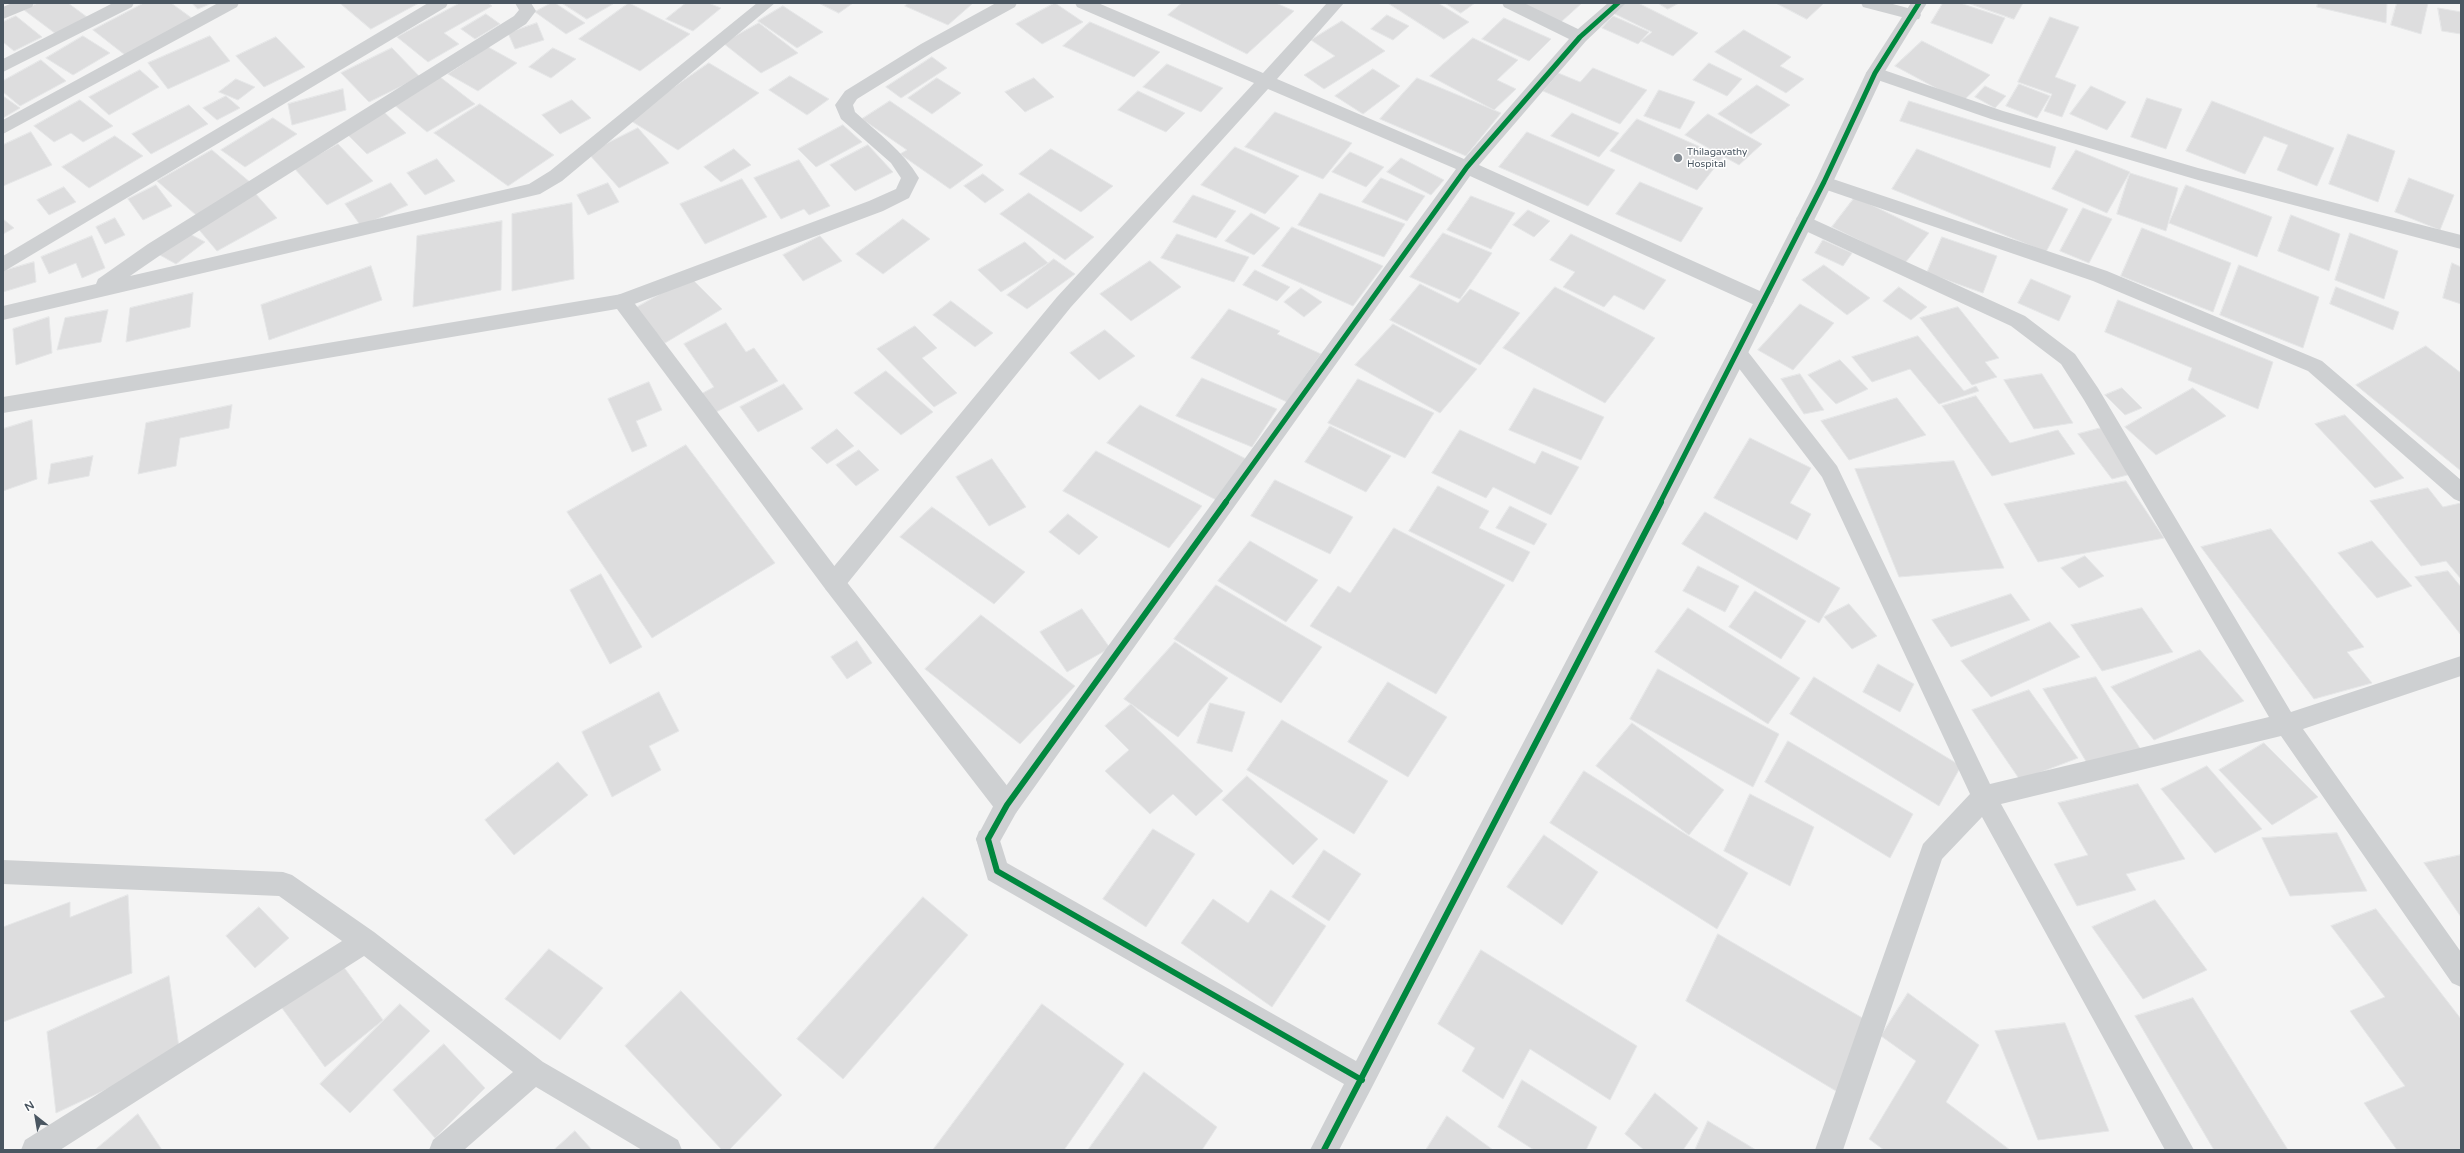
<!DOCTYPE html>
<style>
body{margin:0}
#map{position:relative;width:2464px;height:1153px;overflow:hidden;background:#f4f4f4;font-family:"Varela Round",sans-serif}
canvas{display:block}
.frame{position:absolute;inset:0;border:4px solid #4a5661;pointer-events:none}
.north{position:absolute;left:16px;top:1097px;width:40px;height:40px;-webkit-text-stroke:3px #fff;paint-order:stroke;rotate:329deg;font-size:11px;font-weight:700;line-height:16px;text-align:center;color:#4a5661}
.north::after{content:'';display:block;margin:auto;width:14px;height:18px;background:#4a5661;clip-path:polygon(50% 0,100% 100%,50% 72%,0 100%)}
</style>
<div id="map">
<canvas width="2464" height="1153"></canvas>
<div class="frame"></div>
<div class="north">N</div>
</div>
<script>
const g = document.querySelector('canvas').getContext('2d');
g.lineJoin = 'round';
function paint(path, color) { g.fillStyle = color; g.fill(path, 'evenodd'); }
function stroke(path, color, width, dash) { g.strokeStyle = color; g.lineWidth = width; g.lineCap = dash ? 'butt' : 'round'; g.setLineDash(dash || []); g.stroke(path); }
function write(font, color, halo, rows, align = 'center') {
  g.font = font + ' "Varela Round",sans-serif'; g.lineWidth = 3; g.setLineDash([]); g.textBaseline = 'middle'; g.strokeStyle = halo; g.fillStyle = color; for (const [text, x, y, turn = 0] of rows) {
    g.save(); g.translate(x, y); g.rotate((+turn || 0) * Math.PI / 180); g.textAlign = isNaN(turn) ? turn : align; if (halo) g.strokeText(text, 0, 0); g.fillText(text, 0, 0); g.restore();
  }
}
const building = new Path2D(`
 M38 3H68L87 17 56 34 24 10Z
 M144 3H171L193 19 125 55 93 30Z
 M192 3H212L198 9Z
 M340 3H419L371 29Z
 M460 3H488L492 6 444 33 459 44 428 62 397 37Z
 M551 3H555L585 23 566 34 535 12Z
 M562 3H611L613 4 587 19Z
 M629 3 690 34 640 71 579 39Z
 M686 3H708L721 8 693 31 666 19Z
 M819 3H853L839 13Z
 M909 3H968L972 4 948 25 905 6Z
 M1055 3 1083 22 1042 44 1016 24Z
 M1182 3H1276L1294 11 1247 54 1168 15Z
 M1388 3H1438L1469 22 1444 39Z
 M1445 3H1475L1461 13Z
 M1523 3H1582L1561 22Z
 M1624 3H1638L1698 33 1673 56 1641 41 1652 32 1613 13Z
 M1658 3H1679L1668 9Z
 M1776 3H1821L1823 4 1807 19Z
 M1943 3H1960L2005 18 1992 44 1931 23Z
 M1968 3H2023L2014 19Z
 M2318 3H2387L2386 23 2317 7Z
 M2397 3H2428L2421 34 2391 25Z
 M783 6 823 32 797 48 758 21Z
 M2438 8 2461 12V34L2442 31Z
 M486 14 500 24 475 39 461 29Z
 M1387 15 1409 26 1393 40 1371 29Z
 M16 16 42 37 14 51 3 42V22Z
 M1613 16 1649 32 1638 44 1602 28Z
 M2050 17 2079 27 2055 77 2076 85 2062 117 2044 111 2052 94 2018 82Z
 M1504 18 1551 39 1529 61 1482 39Z
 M1342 21 1385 51 1324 89 1304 75 1335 56 1311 40Z
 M1090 22 1160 52 1134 77 1063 46Z
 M537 23 544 40 515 49 508 33Z
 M759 23 798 53 761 73 723 43Z
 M1744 30 1791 57 1780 66 1804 79 1786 93 1715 52Z
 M83 36 110 53 73 75 46 58Z
 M210 36 230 61 168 89 148 63Z
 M276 37 305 67 264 87 236 56Z
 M1473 38 1518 60 1497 80 1516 89 1494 110 1430 76Z
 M1922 41 1990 75 1962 102 1895 66Z
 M488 47 517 63 478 91 448 74Z
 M392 48 420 77 369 102 341 73Z
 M553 48 576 59 551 78 529 67Z
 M932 57 947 68 901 98 886 87Z
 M41 60 66 81 20 106 3 92V81Z
 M709 63 759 93 678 150 628 119Z
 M1709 63 1742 79 1727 96 1693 80Z
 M1167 64 1223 88 1201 112 1143 87Z
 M1593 68 1647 90 1620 124 1543 91 1558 73 1580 82Z
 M1373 69 1400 86 1363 114 1335 96Z
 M140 70 159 87 109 115 89 97Z
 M790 76 829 99 807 115 769 90Z
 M440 77 475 104 427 132 393 104Z
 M937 78 961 93 932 114 908 98Z
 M1034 78 1054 97 1025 112 1005 92Z
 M1417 78 1501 113 1466 156 1380 119Z
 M236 79 255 87 238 100 219 92Z
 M2019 84 2050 96 2037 118 2006 106Z
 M1757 85 1790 105 1751 134 1718 114Z
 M1985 86 2006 96 1995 108 1975 97Z
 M2091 86 2126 102 2107 130 2070 114Z
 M343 89 346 110 292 125 288 104Z
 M1659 90 1695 102 1680 129 1644 116Z
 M1138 91 1185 113 1166 132 1118 110Z
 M3 96 20 108 3 118Z
 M226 96 240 108 217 120 203 108Z
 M2147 98 2182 109 2166 149 2131 137Z
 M80 100 113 126 83 142 71 133 54 142 34 126Z
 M572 100 591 118 560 134 542 115Z
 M890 101 983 165 950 189 900 154 907 150 862 119Z
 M1909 101 2056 147 2050 168 1900 121Z
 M2212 101 2334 148 2317 186 2277 170 2288 145 2264 136 2245 174 2186 151Z
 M480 104 554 155 508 186 434 133Z
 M189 105 208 124 151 154 132 134Z
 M384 112 406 133 367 154 345 132Z
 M1275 112 1352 143 1323 179 1245 147Z
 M1572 113 1619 133 1599 157 1551 136Z
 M1708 114 1762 144 1739 165 1685 135Z
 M273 118 297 134 245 167 221 150Z
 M1637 119 1723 157 1697 190 1610 151Z
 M843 125 862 142 816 167 798 149Z
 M638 128 669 163 619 188 588 153Z
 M31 132 52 165 3 186V145Z
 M1527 132 1615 170 1588 206 1499 167Z
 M2348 134 2395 151 2378 202 2329 184Z
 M115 136 143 156 89 188 62 167Z
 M338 144 373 181 327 205 294 168Z
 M868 145 893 172 855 191 830 165Z
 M1235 147 1299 176 1265 214 1201 185Z
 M734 149 751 165 721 182 704 167Z
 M1051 149 1113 186 1081 212 1019 174Z
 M1917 149 2068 209 2046 252 1892 189Z
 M212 150 251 183 196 215 157 181Z
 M2076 150 2130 172 2107 213 2052 189Z
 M1350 152 1384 167 1366 187 1332 172Z
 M1401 158 1444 180 1431 195 1387 172Z
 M437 159 455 181 425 195 407 173Z
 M799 160 830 206 809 215 804 209 781 219 754 178Z
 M2130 173 2178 188 2166 231 2117 214Z
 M983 174 1004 190 985 203 964 186Z
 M1381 178 1425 196 1407 221 1362 202Z
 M2409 178 2454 195 2440 230 2395 212Z
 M742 179 767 217 705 244 680 204Z
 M1640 182 1703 208 1681 242 1616 214Z
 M391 183 408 205 361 226 345 204Z
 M608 183 619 202 588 215 577 195Z
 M156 185 172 206 143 220 128 199Z
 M2186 185 2272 217 2257 257 2169 223Z
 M64 187 76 202 49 215 37 200Z
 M255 193 277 218 217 251 195 225Z
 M1029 193 1094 237 1065 260 1000 214Z
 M1320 193 1405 224 1384 257 1298 225Z
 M1193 195 1236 211 1216 238 1173 222Z
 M1471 196 1515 213 1491 249 1447 230Z
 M1855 197 1929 233 1905 263 1832 227Z
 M572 203 574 279 512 291V214Z
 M2083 208 2112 219 2089 263 2060 251Z
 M1528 210 1550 221 1534 237 1513 225Z
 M1251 213 1280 228 1254 255 1225 241Z
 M2291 215 2340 234 2329 271 2278 251Z
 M115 218 125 235 105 244 96 227Z
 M3 219 14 228 3 234Z
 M903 219 930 239 883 274 856 254Z
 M502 221 501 290 413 307 417 236Z
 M1292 227 1383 266 1353 306 1262 266Z
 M2142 228 2231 263 2213 312 2121 276Z
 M188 233 205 242 176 264 158 254Z
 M1443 233 1492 253 1460 299 1410 277Z
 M2350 233 2398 251 2384 299 2335 280Z
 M1177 234 1249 257 1234 282 1161 258Z
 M1571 234 1666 280 1644 310 1614 295 1604 307 1563 287 1575 272 1550 260Z
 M92 236 105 268 82 278 76 263 49 274 41 257Z
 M820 236 842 261 803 281 783 255Z
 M1942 237 1997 256 1983 293 1927 273Z
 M1823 240 1852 253 1843 266 1815 253Z
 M1025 242 1048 263 1001 292 978 270Z
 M1054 259 1075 274 1027 309 1007 295Z
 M1150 261 1181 287 1131 321 1100 294Z
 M34 262 36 282 3 292V271Z
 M2452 263 2461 267V304L2443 298Z
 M1824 265 1870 298 1847 315 1802 280Z
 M2239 265 2319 297 2303 348 2220 315Z
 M371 266 382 300 269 340 261 305Z
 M1255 270 1290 287 1277 301 1243 285Z
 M690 277 722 309 665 343 634 309Z
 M2031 279 2071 296 2059 321 2018 303Z
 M1420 284 1458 303 1470 289 1520 313 1480 365 1390 320Z
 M1555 287 1655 338 1605 403 1503 348Z
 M1899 287 1927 307 1911 320 1883 301Z
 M2336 287 2399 312 2393 330 2330 304Z
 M1301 288 1322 302 1304 317 1284 302Z
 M193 293 190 327 126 342 130 308Z
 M2118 300 2273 362 2258 409 2188 380 2192 368 2105 332Z
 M951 301 993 333 975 347 933 315Z
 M1800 304 1834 323 1793 370 1758 350Z
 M1958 307 1999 358 1985 362 1997 377 1972 385 1920 318Z
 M1229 309 1280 331 1277 334 1321 354 1287 402 1191 358Z
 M108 310 101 342 57 350 65 318Z
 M49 317 52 353 16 365 13 329Z
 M726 323 746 352 754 348 778 381 714 413 701 394 714 387 684 344Z
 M1393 324 1477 369 1440 413 1355 365Z
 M915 326 937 348 922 358 957 393 934 407 877 349Z
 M1105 330 1135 356 1099 380 1070 353Z
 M1918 336 1964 391 1976 386 1979 391 1939 404 1910 369 1872 382 1852 357Z
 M2426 346 2461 373V471L2356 385Z
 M1840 360 1868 389 1836 404 1808 375Z
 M886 371 933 412 901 435 854 393Z
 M1800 374 1824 410 1804 414 1781 379Z
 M2042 374 2073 423 2034 429 2004 380Z
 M1202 378 1277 409 1252 447 1176 416Z
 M1358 379 1434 413 1405 458 1328 423Z
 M649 382 662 410 636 421 647 446 632 452 608 399Z
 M784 384 803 409 758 432 740 407Z
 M1534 388 1604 417 1581 460 1509 430Z
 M2122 388 2142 408 2125 415 2105 395Z
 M2193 388 2226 416 2156 455 2125 427Z
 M1976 396 2010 443 2058 430 2075 454 1992 476 1942 406Z
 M1897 398 1926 435 1849 460 1821 421Z
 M232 405 229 428 180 438 176 466 138 474 146 423Z
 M1140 405 1252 462 1220 502 1107 443Z
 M2345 415 2404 478 2375 488 2315 424Z
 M32 420 37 479 3 491V429Z
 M1330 426 1391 456 1366 492 1305 462Z
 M2101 428 2135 473 2112 479 2078 434Z
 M837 429 854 446 827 464 811 448Z
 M1460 430 1535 464 1542 451 1579 467 1551 515 1493 487 1486 498 1432 473Z
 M1750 438 1811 468 1790 503 1811 514 1797 540 1714 498Z
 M686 445 775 563 652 638 567 512Z
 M859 450 879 470 856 486 836 465Z
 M1096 451 1202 506 1169 548 1063 491Z
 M93 456 89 476 48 484 51 464Z
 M992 459 1026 507 989 526 956 477Z
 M1954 461 2004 568 1899 577 1855 469Z
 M1275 480 1353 517 1330 554 1251 516Z
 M2126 481 2164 538 2038 562 2004 504Z
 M1438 486 1489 511 1479 528 1530 552 1513 582 1409 531Z
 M2428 488 2443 507 2461 503V579L2446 561 2421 566 2370 501Z
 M1510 506 1547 524 1534 545 1496 528Z
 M932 507 1025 572 994 604 900 537Z
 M1705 512 1840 588 1819 623 1682 544Z
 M1068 514 1098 537 1079 555 1049 532Z
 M1394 528 1505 585 1436 694 1310 626 1338 586 1350 593Z
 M2271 529 2364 647 2347 652 2372 683 2314 699 2201 547Z
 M1250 541 1318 580 1286 622 1218 581Z
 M2372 541 2412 586 2377 598 2338 553Z
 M2085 556 2104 576 2079 588 2061 568Z
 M1698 566 1739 586 1725 612 1683 591Z
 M2448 571 2461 587V635L2415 577Z
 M601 574 642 647 610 664 570 590Z
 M1216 585 1322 647 1281 703 1174 639Z
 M1755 591 1806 621 1781 659 1729 627Z
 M2011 594 2030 620 1951 647 1932 620Z
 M1849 604 1877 636 1852 649 1824 617Z
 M1688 608 1800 678 1768 724 1655 652Z
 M2142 608 2173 652 2102 671 2071 625Z
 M1082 609 1110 648 1067 672 1040 632Z
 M981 615 1075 686 1020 744 925 669Z
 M2050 622 2080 657 1991 697 1961 661Z
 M857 641 872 663 847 679 831 657Z
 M1175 642 1228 678 1178 737 1124 699Z
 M2200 650 2244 701 2154 740 2111 687Z
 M1878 664 1914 684 1900 712 1863 692Z
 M1658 669 1779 734 1753 787 1630 719Z
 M1814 677 1961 766 1939 806 1790 714Z
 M2096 677 2141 750 2087 763 2043 689Z
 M1388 682 1447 717 1408 777 1348 742Z
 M2029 690 2078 758 2020 780 1972 710Z
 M659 692 679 731 649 746 661 770 612 797 582 732Z
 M1210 703 1245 712 1232 752 1197 743Z
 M1131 704 1223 791 1196 816 1173 794 1150 814 1105 771 1129 750 1105 726Z
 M1282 720 1388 781 1354 834 1247 770Z
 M1632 723 1724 790 1689 835 1596 766Z
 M1788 741 1913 814 1890 858 1765 782Z
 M2264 743 2318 797 2272 825 2219 770Z
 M558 762 588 795 514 855 485 820Z
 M2207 766 2262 829 2215 853 2161 789Z
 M1584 771 1748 873 1717 929 1550 823Z
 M1247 776 1318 839 1293 865 1222 800Z
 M2138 784 2185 859 2126 874 2136 890 2077 906 2054 864 2088 855 2058 803Z
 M1750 794 1814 827 1790 886 1724 851Z
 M1153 829 1195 854 1146 927 1103 899Z
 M2337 833 2367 891 2290 896 2262 838Z
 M1544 835 1598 872 1562 925 1507 887Z
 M1324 850 1361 874 1329 921 1292 897Z
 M2461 855V917L2424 863Z
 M1271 890 1326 926 1272 1007 1181 943 1213 899 1248 923Z
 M128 895 132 973 3 1022V927L70 902V917Z
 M923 897 968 935 843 1079 797 1039Z
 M2155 900 2207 970 2143 999 2092 927Z
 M259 907 289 938 255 968 226 936Z
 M2376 909 2461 1019V1150H2397L2364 1103 2405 1086 2350 1011 2385 997 2331 926Z
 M1718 934 1871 1023 1841 1094 1686 1001Z
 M549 949 603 988 560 1040 505 999Z
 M1481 950 1637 1046 1610 1100 1530 1049 1503 1099 1462 1071 1475 1048 1438 1024Z
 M340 962 383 1020 325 1067 282 1008Z
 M169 976 180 1055 56 1113 47 1032Z
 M681 991 782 1095 729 1150H722L625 1046Z
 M1908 993 1979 1045 1946 1102 2010 1150H1884L1869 1139 1916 1061 1881 1036Z
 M2193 998 2288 1150H2214L2135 1016Z
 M400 1004 430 1031 350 1113 320 1084Z
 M1042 1004 1124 1064 1064 1150H933Z
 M2065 1023 2109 1131 2038 1140 1995 1031Z
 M444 1044 485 1088 435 1138 393 1090Z
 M1144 1072 1217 1127 1202 1150H1088Z
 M1522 1080 1597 1127 1586 1150H1534L1498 1127Z
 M1655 1093 1698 1128 1683 1150H1644L1625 1134Z
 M138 1114 162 1150H95Z
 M1447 1116 1493 1150H1426Z
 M1708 1121 1756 1150H1695Z
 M575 1131 592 1150H554Z`);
paint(building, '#ddddde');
stroke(building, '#e5e6e7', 1);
paint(new Path2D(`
 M12 3H34L32 7 3 19V7Z
 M113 3H134L132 7 3 72V59Z
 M218 3H239L237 7 3 134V120Z
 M428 3H448L446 7 3 272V256Z
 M515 3H531L536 11 526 24 162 254 130 276 529 184 550 171 757 3H775L562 181 540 194 3 320V306L96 284 98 279 148 244 514 16 519 10Z
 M996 3H1017L1015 7 933 52 857 99 853 105 855 112C878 133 903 151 919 178L909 198 883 211 629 306 622 308 615 306 612 301 615 296 869 201 896 189 901 178 891 163 841 119 835 105 845 91 921 44Z
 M1075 3H1098L1263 73 1327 3H1344L1277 79 1464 159 1569 39 1504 7 1502 3H1524L1578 29 1608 3H1626L1586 41 1479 165 1771 296 1774 301 1771 306 1764 308 1757 306 1470 176 1016 813 997 847 988 851 979 847 976 839 998 797 1456 169 1268 89 1071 307 842 590 834 592 826 590 823 583 826 576 1057 297 1254 83 1077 7Z
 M1861 3H1889L1919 11 1921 15 1919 19 1913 20 1863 7Z
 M1875 67 2003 111 2198 168 2461 235V249L2198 180 1991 119 1869 77 1866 73 1869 69Z
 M1824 176 2107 271 2322 361 2461 480V502L2454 499 2308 371 2093 281 1818 187 1815 182 1818 177Z
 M1804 215 2025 316 2075 354 2098 388 2291 712 2461 656V676L2303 729 2461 952V987L2452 983 2281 736 2001 804 2194 1150H2165L1982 817 1942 859 1843 1150H1815L1923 844 1970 794 1822 477 1731 358 1728 353 1731 348 1738 345 1745 348 1837 466 1990 784 2269 717 2084 400 2061 364 2011 326 1797 227 1795 222 1797 217Z
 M3 860 283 872 292 875 374 932 543 1062 678 1140 682 1150H642L536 1087 464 1150H429L433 1140 513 1072 364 956 60 1150H21L25 1140 342 941 279 896 3 884Z`), '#ced0d2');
paint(new Path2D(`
 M1911 3H1927L1884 73 1833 182 1748 353 1371 1089 1339 1150H1310L1344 1084 988 880 976 839 979 831 988 827 997 831 1007 863 1356 1061 1728 353 1815 182 1866 73Z
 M622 294 629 296 842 576 1016 797 1019 805 1016 813 1007 816 998 813 826 590 617 309 3 413V397Z`), '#ced0d2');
stroke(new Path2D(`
 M1225 503 1467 167 1580 37 1618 3
 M1660 503 1824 182 1875 73 1919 3`), '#00873e', 5);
stroke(new Path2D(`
 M1226 502 1007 805 988 839 997 871 1362 1080
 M1324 1150 1661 502`), '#00873e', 6);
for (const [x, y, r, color] of [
 [1678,158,5,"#868d94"]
]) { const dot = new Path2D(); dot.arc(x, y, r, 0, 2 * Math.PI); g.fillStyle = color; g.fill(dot); stroke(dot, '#fff', 1.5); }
write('10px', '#4a5661', '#fff', [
 ["Thilagavathy",1687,152],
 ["Hospital",1687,164]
], 'left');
</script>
